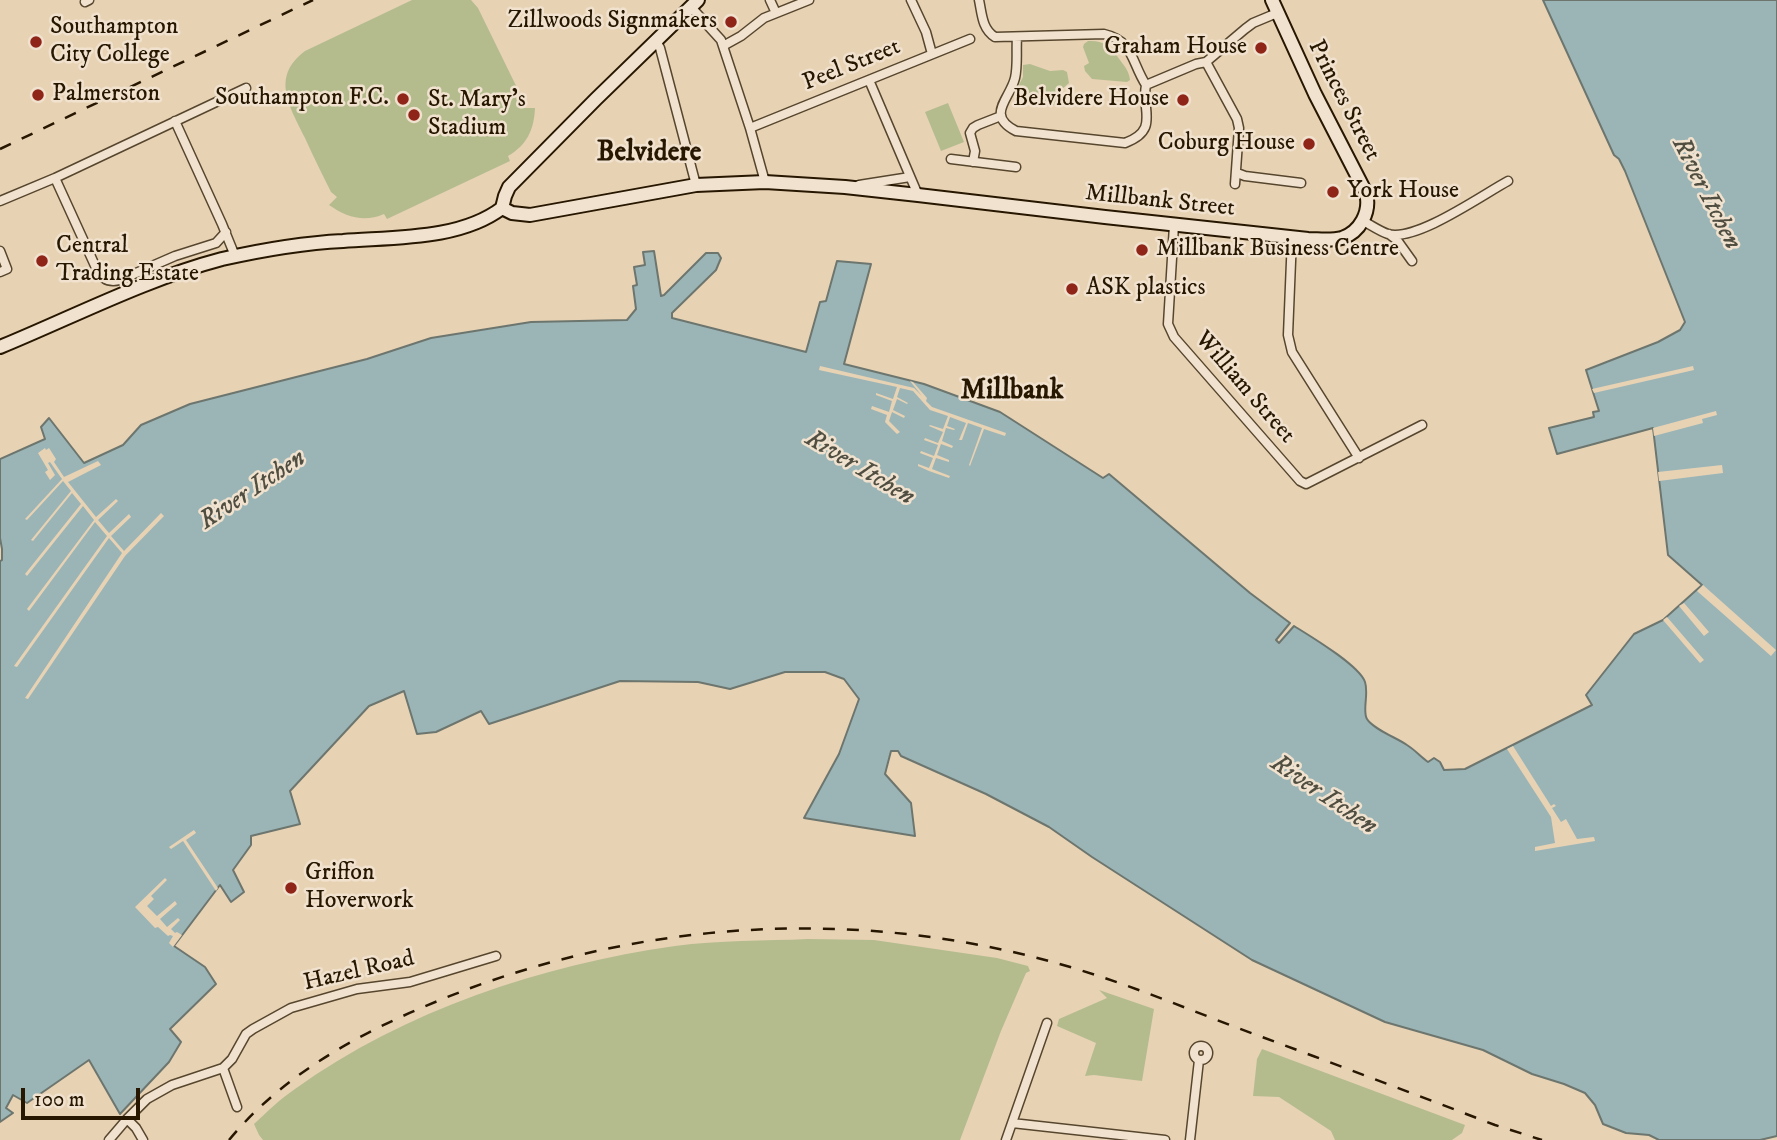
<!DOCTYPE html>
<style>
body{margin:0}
#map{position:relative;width:1777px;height:1140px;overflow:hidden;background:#e8d2b4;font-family:"IM FELL DW Pica",serif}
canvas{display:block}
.scale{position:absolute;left:21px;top:1088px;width:119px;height:32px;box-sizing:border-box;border:4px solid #271701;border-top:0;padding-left:9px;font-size:21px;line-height:24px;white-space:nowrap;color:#271701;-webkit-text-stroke:5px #f0e2ce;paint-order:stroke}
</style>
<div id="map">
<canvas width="1777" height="1140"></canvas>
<div class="scale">100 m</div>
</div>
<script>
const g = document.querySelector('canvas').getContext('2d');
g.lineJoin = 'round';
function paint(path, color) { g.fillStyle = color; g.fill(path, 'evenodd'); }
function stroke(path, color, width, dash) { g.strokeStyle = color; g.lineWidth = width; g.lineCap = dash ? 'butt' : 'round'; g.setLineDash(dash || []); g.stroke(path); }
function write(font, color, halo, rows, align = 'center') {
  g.font = font + ' "IM FELL DW Pica",serif'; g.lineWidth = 5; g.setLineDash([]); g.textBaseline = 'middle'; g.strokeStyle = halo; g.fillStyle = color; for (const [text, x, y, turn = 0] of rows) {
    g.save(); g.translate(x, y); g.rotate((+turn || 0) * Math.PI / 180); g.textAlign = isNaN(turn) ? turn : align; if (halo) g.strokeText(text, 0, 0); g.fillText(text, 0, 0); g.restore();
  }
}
paint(new Path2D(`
 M412 0H471L478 8 524 102V108H535C534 130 527 145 508 156L510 161 387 219 384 214C364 223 346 217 329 205L337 197 331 192C322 174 313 156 305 138 290 107 270 77 305 51Z
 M1088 41C1104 40 1111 47 1120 60 1125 67 1129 71 1130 80L1127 82 1092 79 1085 71 1084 66 1089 63 1083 47 1084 44Z
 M1030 64 1050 71 1063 70 1067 72 1069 83 1062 89 1057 104 1052 106 1031 105V98L1015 93 1023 77V65Z
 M948 103 964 142 941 151 925 112Z
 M808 939 874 940 997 958 1028 966 1030 971 1026 973 1001 1031 960 1140H263L259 1135 254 1124C267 1112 280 1099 295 1089 405 1010 542 965 675 946 719 940 764 941 808 939Z
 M1099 990 1154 1009 1142 1081 1094 1075 1085 1076 1096 1043 1057 1026 1059 1019 1107 998Z
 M1262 1049 1465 1125 1462 1133 1452 1140H1335L1331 1131 1279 1097 1253 1096 1257 1059Z`), '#b4bc8e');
const water = new Path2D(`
 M1543 0H1777V1136L1760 1140H1659L1649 1135 1626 1133 1603 1124 1595 1105 1585 1093 1564 1084 1532 1074 1483 1050 1385 1022 1252 960 1092 857 1049 827 986 794 901 756 898 751H891L885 774 911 803 915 836 804 818 839 754 859 699 844 679 825 672H785L730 689 698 682 620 681 489 724 481 711 436 732 417 734 404 691 369 706 290 791 300 824 251 836V845L233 870 244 892 231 902 220 885 174 946 205 967 216 984 170 1029 181 1042 169 1062 120 1114 89 1060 27 1103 13 1095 6 1108 13 1113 0 1122V561L2 560V549L0 538V459L45 439 41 427 49 418 84 463 123 445 141 425 190 404 367 359 431 338 531 322 627 320 636 309 633 286 637 285 634 267 645 265 643 252 654 251 661 296 664 295 706 253H718L721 258 716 270 672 313V318L806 352 820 302 826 301 837 261 871 264 844 364 924 384 1000 412 1103 478 1109 474 1250 593 1290 623 1276 640 1279 643 1294 626C1310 636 1359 665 1365 682 1369 694 1362 711 1367 719 1373 729 1397 738 1407 745 1415 750 1421 757 1428 762L1434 758 1440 762 1444 770 1465 769 1592 705 1586 695 1634 634 1663 620 1702 585 1668 555 1653 428 1557 454 1549 428 1594 417 1593 412 1599 411 1586 370 1658 342 1680 330 1685 322 1625 171 1619 159 1614 155Z`);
paint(water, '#9bb5b7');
stroke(water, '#6d766e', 2);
paint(new Path2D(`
 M820 366 914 388 922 396 910 381 913 382 927 398 926 401 932 407 1006 433 1005 436 984 429 970 466 969 465 982 428 968 423 962 440H959L966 423 950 417 947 426 955 429 954 430 946 428 942 441 953 446 952 448 941 444 937 455 949 460V462L936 458 932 469 950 476 949 478 929 471 918 466V464L929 468 933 458 920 453 921 451 934 456 938 445 924 440 925 438 938 443 943 432 929 426 930 425 943 429 948 416 930 410 913 391 900 388 897 397 908 403 907 404 897 399 893 410 905 416 904 418 892 412 889 421 900 432 897 434 885 422 887 415 871 409 872 406 889 412 892 401 876 395V393L893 399 897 387 819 370Z
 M1693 366 1694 370 1594 393 1592 389Z
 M1716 411 1717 415 1702 419 1703 423 1654 436 1653 428Z
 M45 448 46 450 49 448 56 459 54 462 64 477 98 461 101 465 68 482 96 517 116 499 118 501 98 520 109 533 129 514 131 517 111 536 124 551 161 513 164 516 125 556 28 699 25 698 122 553 109 538 17 667 14 666 107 536 95 522 29 611 27 609 94 520 83 506 27 576 25 574 81 504 72 493 33 541 31 540 71 491 63 481 27 520 25 519 62 479 50 462 48 463 55 475 50 480 45 472 48 470 38 453Z
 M1722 465 1723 473 1659 481 1658 472Z
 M1703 585 1776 650 1771 656 1697 591Z
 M1684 603 1709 632 1704 636 1679 606Z
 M1667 617 1704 660 1700 663 1663 620Z
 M1513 746 1551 806 1554 804 1556 806 1552 808 1561 822 1566 819 1577 839 1594 837 1595 841 1535 851V847L1555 843 1551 817 1507 749Z
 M194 830 196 833 186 840 218 888 216 891 183 841 171 849 169 847Z
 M165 878 167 880 151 896 154 899 147 906 157 916 175 901 177 904 160 919 167 927 178 918 180 920 171 929 175 933 177 932 182 935 173 947 169 943 173 936 170 935 168 936 158 927 155 928 135 907Z`), '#e8d2b4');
const street = new Path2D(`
 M770 0 776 13
 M911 0 926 32 932 54
 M979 0C982 14 982 29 995 37L1104 34C1134 41 1131 62 1146 85 1141 110 1160 130 1125 143L1016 131C985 115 1010 99 1015 78 1018 65 1016 50 1017 37
 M85 2 89 0
 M691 7 721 40 750 128 765 182
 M656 41 660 48 696 185
 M723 46 741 36 764 18 809 0
 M1206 62 1237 119 1239 128 1235 184
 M869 80 918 195
 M1146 85 1196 64 1206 62 1245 29 1253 23 1277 13
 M175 121 222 224 235 256
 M750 128 970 39
 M951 159 1016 167
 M973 162 975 151 970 133 973 128 978 125 1001 116
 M1237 173 1245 176 1301 183
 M55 178 97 270C102 279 109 283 120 280L175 256 216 243 226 232
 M859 185 910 177
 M0 201 55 178 246 88
 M1363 221C1371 225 1379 231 1388 234 1416 242 1482 195 1508 181
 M1174 225 1168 324 1174 337 1300 481 1306 484 1422 425
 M1389 234 1397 240 1412 261
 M1292 237 1288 335 1292 352 1359 458
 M0 251 7 269 0 272
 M1194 1053a7 7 0 1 1 14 0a7 7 0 1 1-14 0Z
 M223 1068 237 1107
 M127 1119 136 1128 143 1140
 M1012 1123 1165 1140
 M109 1140 127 1119 147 1099 172 1085 223 1068 232 1059 246 1034 253 1029 291 1008 357 989 410 982 496 956
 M1006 1140 1047 1023
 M1190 1140 1199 1060`);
const secondary = new Path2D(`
 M502 208 512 213 530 215 696 185 765 182 845 187 918 195 1105 217 1308 239C1318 239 1331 241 1342 238 1360 232 1371 212 1366 193L1315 94 1272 0
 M502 208 505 196 509 187 596 99 698 0
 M0 347C73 317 146 279 222 259 262 250 303 243 343 241 394 237 460 240 502 208`);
stroke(street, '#57462e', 11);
stroke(secondary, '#271701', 16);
stroke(street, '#f0e2ce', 8);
stroke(secondary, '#f0e2ce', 12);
stroke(new Path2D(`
 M0 149 313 0
 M229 1140C290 1066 379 1023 468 989 653 920 857 909 1049 961 1112 978 1173 1003 1235 1027 1322 1059 1409 1092 1495 1125L1542 1140`), '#271701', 2.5, [12, 12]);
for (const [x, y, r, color] of [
 [731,22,7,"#8f2418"],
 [36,42,7,"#8f2418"],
 [1261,48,7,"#8f2418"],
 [38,95,7,"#8f2418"],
 [403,99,7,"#8f2418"],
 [1183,100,7,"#8f2418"],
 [414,115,7,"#8f2418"],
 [1309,144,7,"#8f2418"],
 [1333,192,7,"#8f2418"],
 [1142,250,7,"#8f2418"],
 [42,261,7,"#8f2418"],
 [1072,289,7,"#8f2418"],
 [291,888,7,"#8f2418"]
]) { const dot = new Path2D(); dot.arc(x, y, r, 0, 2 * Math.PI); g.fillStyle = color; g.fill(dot); stroke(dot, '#f0e2ce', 2.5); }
write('24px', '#271701', '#f0e2ce', [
 ["Zillwoods Signmakers",717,22,"right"],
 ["Southampton",50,28],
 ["City College",50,56],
 ["Graham House",1247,48,"right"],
 ["Palmerston",52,95],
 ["Southampton F.C.",389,99,"right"],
 ["Belvidere House",1169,100,"right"],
 ["St. Mary's",428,101],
 ["Stadium",428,129],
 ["Coburg House",1295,144,"right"],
 ["York House",1347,192],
 ["Central",56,247],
 ["Trading Estate",56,275],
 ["Millbank Business Centre",1156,250],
 ["ASK plastics",1086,289],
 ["Griffon",305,874],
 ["Hoverwork",305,902]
], 'left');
write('24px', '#271701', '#f0e2ce', [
 ["Peel Street",852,66,-22],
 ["Princes Street",1343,101,63],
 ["Millbank Street",1160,202,6],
 ["William Street",1244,388,49],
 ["Hazel Road",359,972,-13]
]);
write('italic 26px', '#504e41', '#f0e2ce', [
 ["River Itchen",1705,194,63],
 ["River Itchen",859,469,31],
 ["River Itchen",253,491,-34],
 ["River Itchen",1323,796,34]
]);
write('bold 28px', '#271701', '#f0e2ce', [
 ["Belvidere",649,154],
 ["Millbank",1012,392]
]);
</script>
